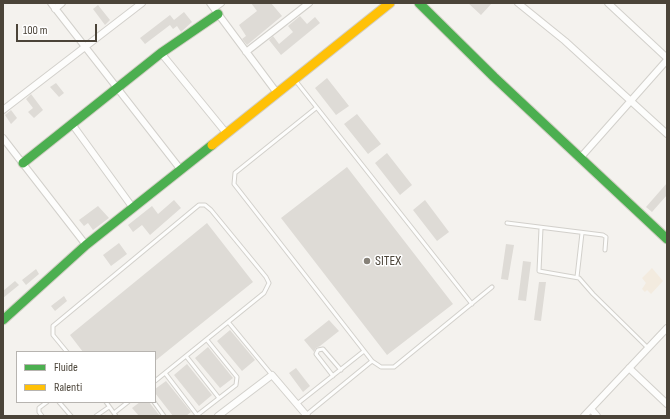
<!DOCTYPE html>
<style>
body{margin:0}
#map{position:relative;width:670px;height:419px;overflow:hidden;background:#f4f2ee;font-family:"Sofia Sans Condensed",sans-serif}
canvas{display:block}
.frame{position:absolute;inset:0;border:4px solid #4b4439;pointer-events:none}
.legend{position:absolute;left:16px;top:351px;width:140px;height:52px;box-sizing:border-box;background:#fff;border:1px solid #b7b4b0;margin:0;padding:5px 7px;list-style:none;font-size:12px;color:#4b4439}
.legend li{display:flex;align-items:center;gap:8px;height:20px}
.legend b{width:20px;border:1px solid #b7b4b0}
.scale{position:absolute;left:16px;top:24px;width:81px;height:18px;box-sizing:border-box;border:2px solid #4b4439;border-top:0;padding-left:5px;font-size:12px;line-height:14px;white-space:nowrap;color:#4b4439;-webkit-text-stroke:3px #fff;paint-order:stroke}
</style>
<div id="map">
<canvas width="670" height="419"></canvas>
<div class="frame"></div>
<ul class="legend">
<li><b style="height:5px;background:#4caf50"></b>Fluide</li>
<li><b style="height:5px;background:#ffc107"></b>Ralenti</li>
</ul>
<div class="scale">100 m</div>
</div>
<script>
const g = document.querySelector('canvas').getContext('2d');
g.lineJoin = 'round';
function paint(path, color) { g.fillStyle = color; g.fill(path, 'evenodd'); }
function stroke(path, color, width, dash) { g.strokeStyle = color; g.lineWidth = width; g.lineCap = dash ? 'butt' : 'round'; g.setLineDash(dash || []); g.stroke(path); }
function write(font, color, halo, rows, align = 'center') {
  g.font = font + ' "Sofia Sans Condensed",sans-serif'; g.lineWidth = 3; g.setLineDash([]); g.textBaseline = 'middle'; g.strokeStyle = halo; g.fillStyle = color; for (const [text, x, y, turn = 0] of rows) {
    g.save(); g.translate(x, y); g.rotate((+turn || 0) * Math.PI / 180); g.textAlign = isNaN(turn) ? turn : align; if (halo) g.strokeText(text, 0, 0); g.fillText(text, 0, 0); g.restore();
  }
}
paint(new Path2D(`
 M652 268 663 281 651 294 647 290 645 292 642 289 646 283 642 278Z`), '#f3ebdf');
paint(new Path2D(`
 M251 3H271L282 16 247 45 242 39 246 36 239 25 257 11Z
 M468 3H492L481 15Z
 M98 5 110 20 105 25 93 9Z
 M184 12 192 22 181 32 177 26 173 29 170 25 145 44 140 38 170 15 174 20Z
 M300 16 307 24 315 17 320 23 281 55 269 40 273 36 279 44 293 32 288 26Z
 M327 78 349 106 336 115 315 88Z
 M56 83 64 93 59 97 50 87Z
 M31 94 43 110 34 118 28 112 33 108 26 99Z
 M11 110 17 118 11 124 5 115Z
 M357 114 381 144 368 154 344 124Z
 M387 153 412 185 400 195 375 163Z
 M347 167 453 304 387 355 281 218Z
 M667 183V195L652 212 646 207Z
 M174 200 181 208 150 235 142 225 133 232 128 225 152 206 158 214Z
 M425 200 449 232 437 241 413 210Z
 M98 206 109 218 93 230 88 223 84 226 79 220Z
 M207 223 253 282 155 361V352H83L70 335Z
 M119 243 127 254 111 266 103 255Z
 M506 244 514 245 508 280 501 279Z
 M523 261 531 262 526 301 518 300Z
 M36 269 39 274 26 285 22 280Z
 M15 281 19 285 3 298V291Z
 M539 282H546L541 321 534 320Z
 M64 296 67 301 55 311 51 306Z
 M329 320 339 331 320 346 316 348 314 352 304 340Z
 M230 330 255 360 242 371 217 341Z
 M208 347 233 378 220 388 195 358Z
 M187 364 212 395 199 406 174 375Z
 M296 368 310 386 303 392 289 373Z
 M166 381 191 412 186 416H173L155 393V389Z
 M140 402H149L160 416H139L132 408Z`), '#dedbd6');
const lane = new Path2D(`
 M295 80 472 304
 M316 108 235 173 234 184 372 361 381 367H394L492 287
 M507 223 603 235 606 237 605 250
 M541 228 539 271 579 278 593 294 648 348
 M577 277 582 233
 M229 323 272 375
 M67 352 53 335V326L199 205H205L211 210 266 277 269 283 264 293 155 381
 M186 356 219 398
 M165 373 197 415
 M333 376 316 354 318 350 323 349 341 370
 M59 402 71 416
 M106 402 116 416
 M154 402 164 416
 M297 404 364 351
 M114 413 128 402
 M306 415 372 361
 M42 416 39 412V408L47 402
 M96 416 109 407
 M196 416 236 385 237 377 207 340`);
const street = new Path2D(`
 M51 3 181 170
 M210 3 277 93
 M518 3 565 41 667 134
 M608 3 667 58
 M214 8 221 3
 M55 9 62 3
 M246 52 309 3
 M161 53 227 134
 M3 110 142 3
 M72 124 133 208
 M3 138 86 245
 M581 157 667 60
 M629 368 667 404
 M591 409 597 416
 M218 416 272 375 307 416
 M584 416 667 328`);
const fast = new Path2D(`
 M419 3 494 77 667 239
 M23 163 161 53 218 14
 M3 320 86 245 212 145`);
const slow = new Path2D(`
 M212 145 390 3`);
stroke(lane, '#d2d0cb', 5);
stroke(street, '#d2d0cb', 8);
stroke(fast, '#d3cfc5', 11);
stroke(slow, '#d3cfc5', 11);
stroke(lane, '#fdfdfc', 3);
stroke(street, '#fdfdfc', 6);
stroke(fast, '#4caf50', 9);
stroke(slow, '#ffc107', 9);
for (const [x, y, r, color] of [
 [367,261,4,"#868178"]
]) { const dot = new Path2D(); dot.arc(x, y, r, 0, 2 * Math.PI); g.fillStyle = color; g.fill(dot); stroke(dot, '#fff', 1.5); }
write('14px', '#4b4439', '#fff', [
 ["SITEX",375,261]
], 'left');
</script>
